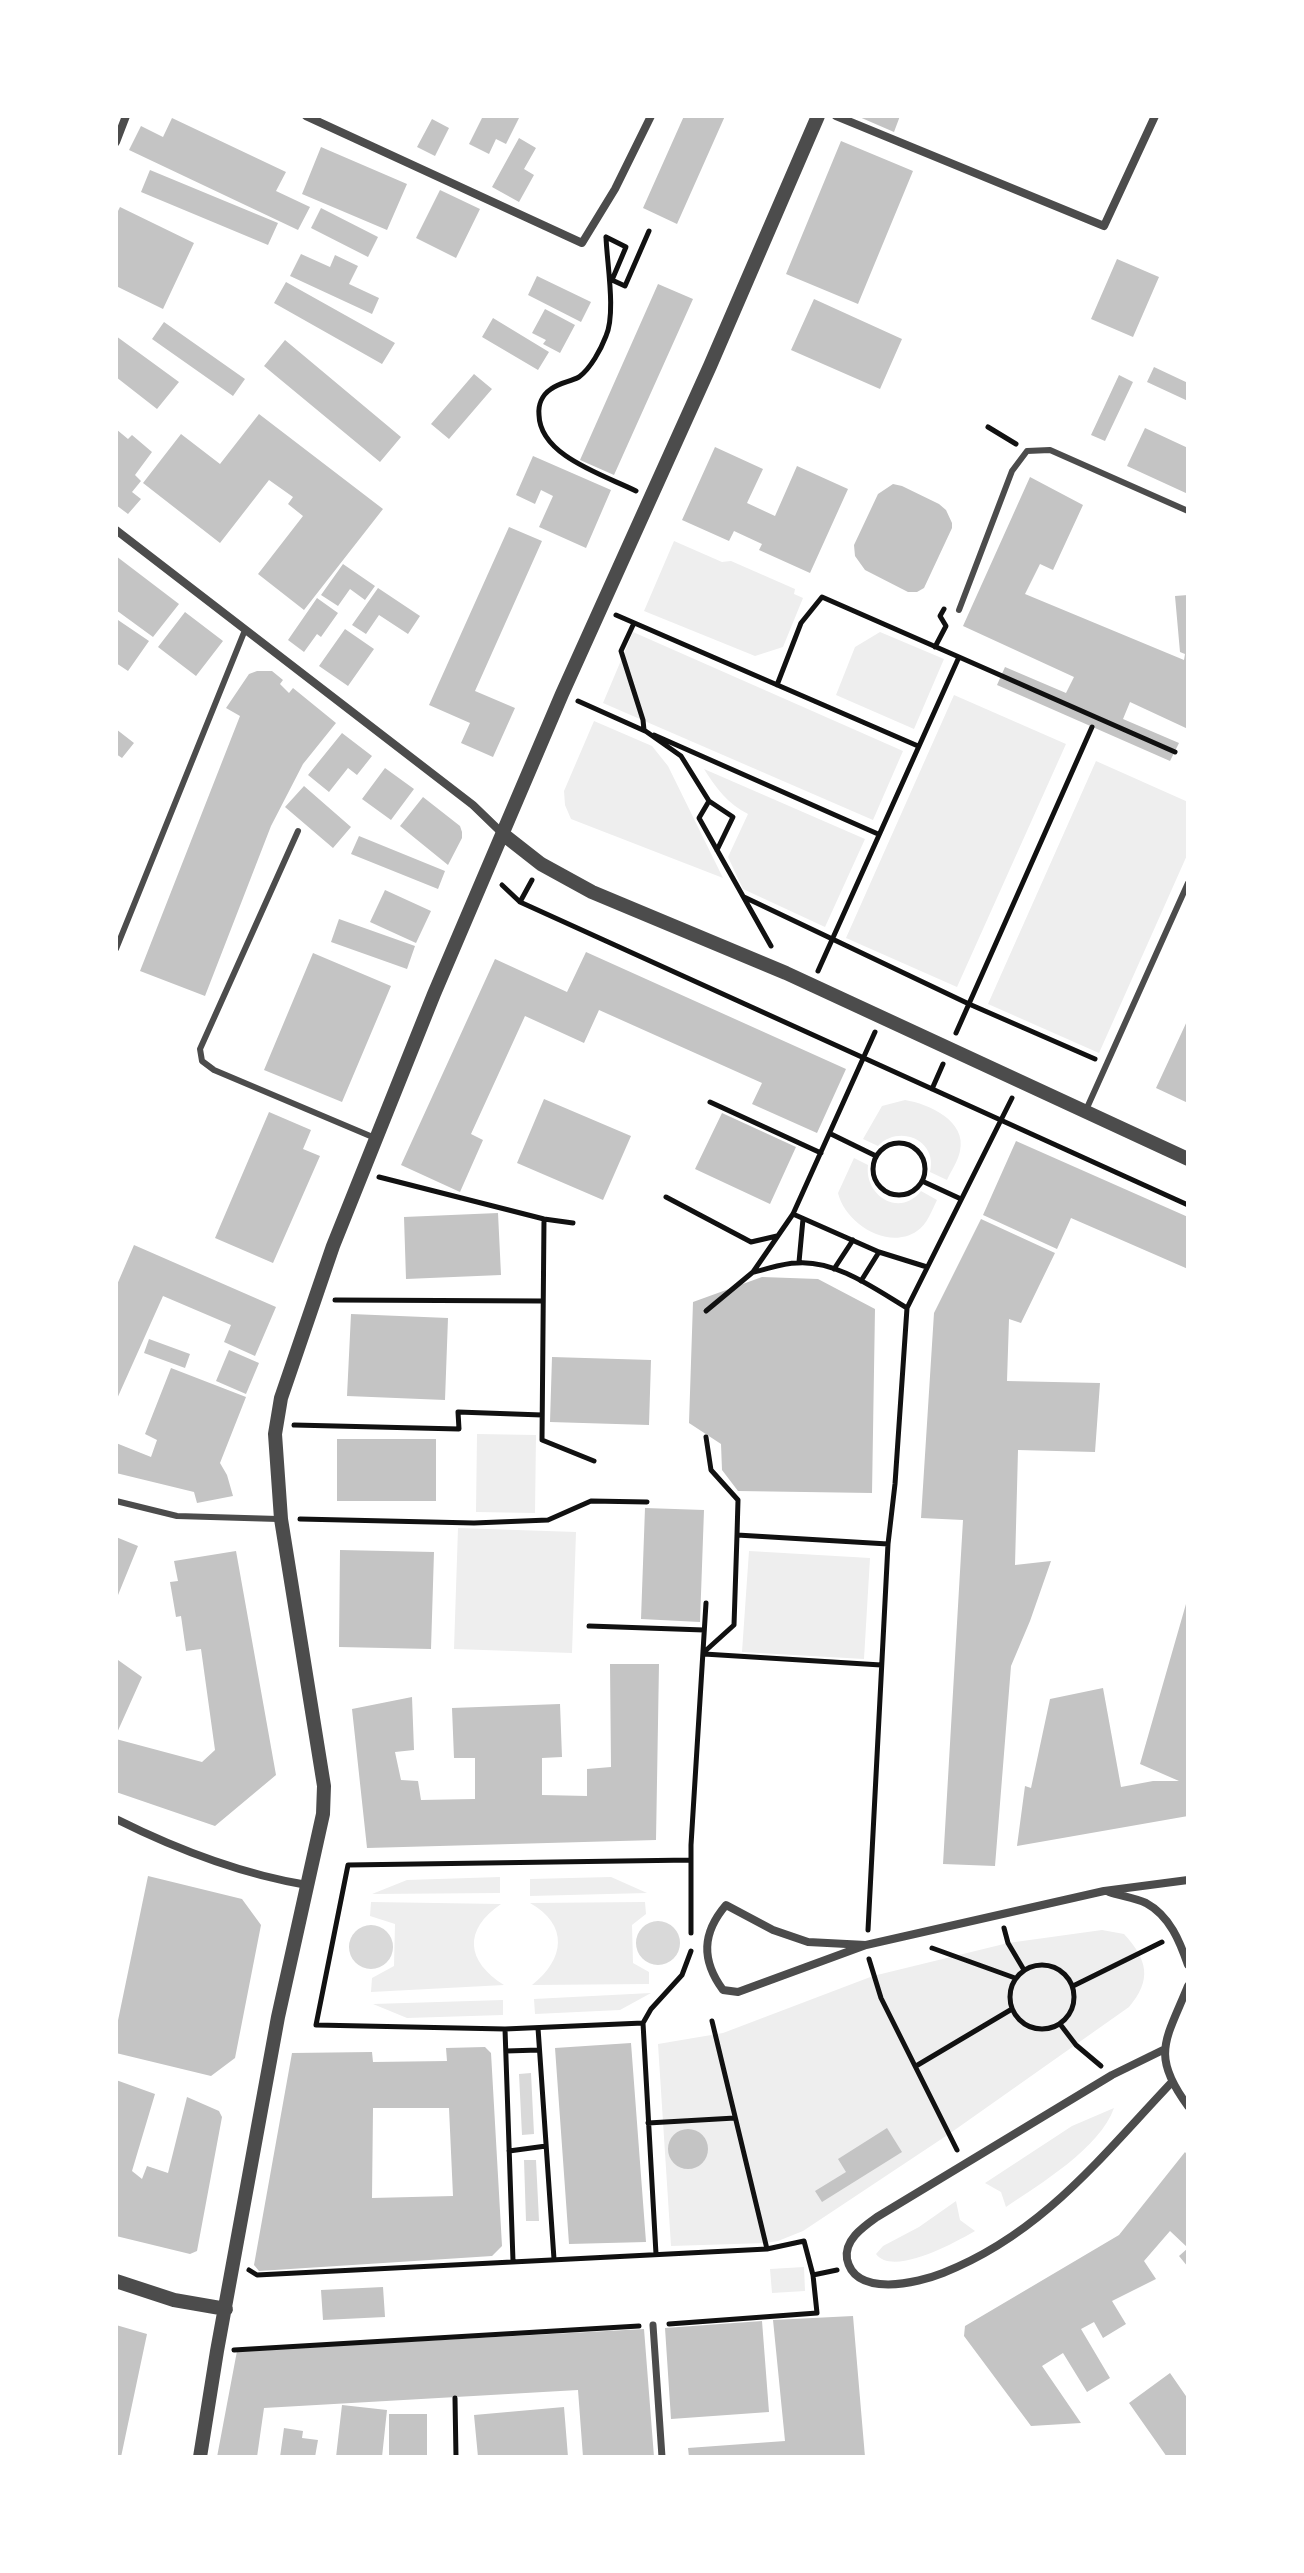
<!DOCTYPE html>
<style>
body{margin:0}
#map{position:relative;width:1304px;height:2573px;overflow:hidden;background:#fff;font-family:Rubik,sans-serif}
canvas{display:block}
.frame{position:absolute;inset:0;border:118px solid #fff;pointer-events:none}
</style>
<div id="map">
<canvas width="1304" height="2573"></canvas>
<div class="frame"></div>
</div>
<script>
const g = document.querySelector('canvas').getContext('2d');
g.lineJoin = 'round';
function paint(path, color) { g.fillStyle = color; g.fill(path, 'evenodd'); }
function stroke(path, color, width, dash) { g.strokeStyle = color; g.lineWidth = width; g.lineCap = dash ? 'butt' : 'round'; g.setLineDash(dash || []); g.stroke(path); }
paint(new Path2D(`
 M674 541 722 562 731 561 795 589 794 594 803 598 783 647 755 656 644 611Z
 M633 632 903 751 873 820 603 703Z
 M880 632 944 659 914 729 836 695 855 647Z
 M954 695 1066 744 957 987 846 938Z
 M594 721 652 746 668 766 723 878 571 819 565 805 564 791Z
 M1096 761 1188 802V853L1099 1053 988 1004Z
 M704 769 865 839 825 927 743 889 728 857 748 814C728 804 716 788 704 769Z
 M905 1100C929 1104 967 1121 960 1151 958 1161 951 1171 947 1180L930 1172C938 1140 899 1124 878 1146L863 1139 882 1106Z
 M854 1158 868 1165C864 1196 900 1218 921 1191L937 1200C932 1210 927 1225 917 1231 888 1251 845 1223 838 1193Z
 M477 1434 536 1435 535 1513 476 1512Z
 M458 1528 576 1532 572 1653 454 1649Z
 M749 1551 870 1558 864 1659 742 1652Z
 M500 1877V1893L372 1894 407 1880Z
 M611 1877 647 1893 530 1896V1879Z
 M371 1902 501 1904C463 1930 466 1961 504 1985L371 1992 372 1978 394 1966 395 1924 370 1916Z
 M645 1902 646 1914 632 1925 633 1963 649 1972V1984L532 1985C565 1959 569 1925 530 1903Z
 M1102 1930 1124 1934C1148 1960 1152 1980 1129 2007L949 2134 803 2231 778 2241 766 2243 671 2246 658 2044 723 2033 873 1976 1008 1943Z
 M651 1993 620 2010 535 2014 534 1999Z
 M503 2000V2015L407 2018 373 2004Z
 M1114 2108C1100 2148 1040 2184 1006 2207L1001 2192 985 2183 1072 2126Z
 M956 2201 960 2220 975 2231C956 2242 893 2277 876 2254L883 2246 919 2227Z
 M804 2267 805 2291 772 2293 770 2269Z`), '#eee');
paint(new Path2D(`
 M636 1943a22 22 0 1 1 44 0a22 22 0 1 1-44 0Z
 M349 1947a22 22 0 1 1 44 0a22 22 0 1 1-44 0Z
 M531 2073 534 2134 522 2135 519 2074Z
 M524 2160H536L539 2221H526Z`), '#d9d9d9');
paint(new Path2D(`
 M483 116H520L506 144 496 139 489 154 469 144Z
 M684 116H725L677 224 643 208Z
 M857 116H900L894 132Z
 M172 118 286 172 276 191 310 207 298 230 129 150 141 126 163 137Z
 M432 119 449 128 435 156 417 147Z
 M519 138 536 148 524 169 534 175 519 202 492 187Z
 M841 141 913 171 858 304 786 274Z
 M321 147 407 184 387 230 302 194Z
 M150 170 278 223 268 245 141 192Z
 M440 190 480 209 456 258 416 238Z
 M120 207 194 243 163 309 116 286V215Z
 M321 208 378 237 368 257 311 228Z
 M301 254 330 267 335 255 358 266 349 284 379 298 372 314 290 276Z
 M1117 259 1159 277 1133 337 1091 319Z
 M537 276 591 302 581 322 528 295Z
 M286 282 395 343 382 364 274 303Z
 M658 284 693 299 614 475 580 460Z
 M814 299 902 339 880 389 791 350Z
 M545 309 575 325 560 353 543 344 546 340 532 333Z
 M493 318 549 352 538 370 482 337Z
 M164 322 245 379 233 396 152 339Z
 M116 336 179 382 157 409 116 377Z
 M285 340 401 437 380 462 264 366Z
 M1154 367 1188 383V401L1147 382Z
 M474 374 492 389 449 439 431 424Z
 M1119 375 1133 382 1105 441 1091 435Z
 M259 414 383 509 304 610 258 574 303 516 288 504 293 497 269 480 220 543 143 483 181 434 220 464Z
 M1145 428 1188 448V494L1127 466Z
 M116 429 128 439 132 435 152 452 135 475 141 481 132 492 141 499 128 514 116 505Z
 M715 447 763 469 747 503 775 516 797 466 848 489 810 573 759 550 762 544 734 531 729 541 682 520Z
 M533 456 611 490 586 548 539 527 553 496 541 490 535 504 516 495Z
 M1030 477 1083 505 1053 570 1040 564 1025 594 1184 660 1185 654 1180 652 1175 596 1188 595V729L1130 702 1123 719 1179 743 1170 761 997 685 1005 667 1066 693 1074 677 963 626Z
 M893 484 902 486 939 504 946 510 952 523V528L924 588 917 592H908L865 570 855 556 854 545 878 494Z
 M509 527 542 541 475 691 515 708 493 757 461 743 470 723 429 705Z
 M116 556 179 604 153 637 116 610Z
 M343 564 375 586 365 600 350 589 338 606 321 595Z
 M378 588 420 616 408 634 379 615 366 634 352 625Z
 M317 598 338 613 321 637 317 634 304 652 288 640Z
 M185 612 223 641 196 676 158 647Z
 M118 620 149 641 128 671 116 663Z
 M345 629 374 649 348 686 319 666Z
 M257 671H272L283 680 280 684 289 693 293 688 336 723 303 764 271 826 205 996 140 971 240 716 226 708 249 674Z
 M116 729 134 743 122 758 116 754Z
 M342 733 372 756 357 775 348 768 329 792 308 775Z
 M385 768 414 789 391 820 362 799Z
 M304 786 351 827 333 848 285 807Z
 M423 797 460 826 462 832V838L448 865 400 826Z
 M359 836 445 871 438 889 351 854Z
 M385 890 431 911 416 943 370 922Z
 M339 919 415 946 407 969 331 942Z
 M586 952 846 1069 817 1133 752 1104 762 1083 599 1010 584 1043 525 1016 471 1134 483 1140 460 1192 401 1165 495 959 567 992Z
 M313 953 391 986 342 1102 264 1070Z
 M1188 1019V1103L1156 1088Z
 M544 1099 631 1136 603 1200 517 1163Z
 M269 1112 311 1130 303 1149 320 1156 273 1263 215 1238Z
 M722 1113 796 1147 770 1204 695 1169Z
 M1016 1141 1188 1217V1269L1071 1218 1057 1249 983 1215Z
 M498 1213 501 1275 406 1279 404 1217Z
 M981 1219 1055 1253 1021 1323 1009 1319 1007 1381 1100 1383 1095 1452 1018 1450 1015 1565 1051 1561 1030 1621 1011 1666 995 1866 943 1864 963 1520 921 1518 934 1313Z
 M134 1245 276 1307 255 1356 224 1342 231 1325 163 1296 116 1401V1287Z
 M762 1277 818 1279 875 1309 872 1493 738 1491 722 1470 721 1444 689 1423 693 1302Z
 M351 1314 448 1318 445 1400 347 1396Z
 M149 1339 190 1354 185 1368 144 1353Z
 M229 1350 259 1363 246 1394 216 1381Z
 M552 1357 651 1360 649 1425 550 1422Z
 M171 1368 246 1397 220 1463 227 1475 233 1496 197 1503 194 1492 116 1473V1443L151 1457 157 1440 145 1434Z
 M337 1439H436V1501H337Z
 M645 1508 704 1510 700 1622 641 1619Z
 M116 1537 138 1546 116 1600Z
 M340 1550 434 1552 431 1649 339 1647Z
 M236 1551 276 1775 215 1826 116 1792V1739L202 1762 215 1750 201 1649 186 1651 181 1616 176 1617 170 1582 178 1581 174 1561Z
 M1188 1597V1816L1017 1846 1025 1786 1031 1788 1050 1699 1103 1688 1121 1787 1153 1781H1179L1140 1764Z
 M118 1660 142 1677 116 1735V1664Z
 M610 1664H659L656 1840 367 1848 352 1709 412 1697 414 1750 395 1752 401 1780 418 1781 421 1800 475 1799V1758H454L452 1708 560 1704 562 1757 542 1758V1795L587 1796V1769L611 1767Z
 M148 1876 242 1899 261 1925 235 2058 211 2076 116 2053V2030Z
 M631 2043 646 2242 569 2244 555 2048Z
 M485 2047 491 2053 502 2246 492 2256 259 2271 254 2265 292 2053 372 2052 373 2062 447 2061 446 2048ZM373 2108H449L453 2196 372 2198Z
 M116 2080 155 2094 132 2171 142 2179 147 2166 168 2173 187 2097 219 2111 222 2117 197 2251 190 2254 116 2236Z
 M887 2128 902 2152 822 2202 815 2191 846 2172 838 2159Z
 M668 2149a20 20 0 1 1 40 0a20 20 0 1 1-40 0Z
 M1185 2152 1188 2156V2267L1179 2256 1188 2248 1170 2231 1144 2261 1156 2279 1112 2301 1126 2324 1103 2338 1094 2322 1081 2329 1110 2378 1087 2392 1063 2353 1042 2366 1081 2423 1031 2426 964 2336 965 2326 1119 2235Z
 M383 2287 385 2317 323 2320 321 2290Z
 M853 2316 865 2457H689L688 2448 785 2441 773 2320Z
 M762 2321 769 2412 671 2419 665 2328Z
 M116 2325 147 2334 121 2457H116Z
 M644 2329 654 2457H583L578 2390 264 2408 257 2457H217L237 2351Z
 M1170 2373 1188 2399V2457H1167L1129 2403Z
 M342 2405 387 2410 382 2457H336Z
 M564 2407 568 2457H478L474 2415Z
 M389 2414H427V2457H389Z
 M284 2428 303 2431 302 2438 318 2440 315 2457H280Z`), '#c4c4c4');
stroke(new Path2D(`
 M606 237C607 264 616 313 606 336 601 349 591 368 579 377 570 382 560 382 551 389 542 395 538 405 539 415 540 456 604 475 636 491
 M606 237 626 247 612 280 625 286 649 231
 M988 427 1016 444
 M616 615 918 746
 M634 623 621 651 643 720 644 730 681 756 709 801 699 818 771 946
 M935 647 946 626 940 616 944 609
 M777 685 801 623 822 597 959 657
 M578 701 645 731
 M654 735 878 834
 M709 801 733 817 717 850
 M502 885 520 902 532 880
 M744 897 969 1004 1095 1059
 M520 902 1188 1205
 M818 971 959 657 1175 752
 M956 1033 1092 727
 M932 1089 943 1064
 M710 1102 821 1153
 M831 1134 876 1156
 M873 1169a26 26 0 1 1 52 0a26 26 0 1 1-52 0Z
 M379 1177 544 1219 573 1223
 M922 1181 961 1199
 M666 1197 751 1242 777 1236
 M793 1214 879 1252 927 1267
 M544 1219 542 1440 594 1461
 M799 1262 803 1219
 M834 1269 853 1240
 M754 1272C768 1269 783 1263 797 1263 836 1260 875 1289 907 1308
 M861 1281 879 1252
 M335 1300 543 1301
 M706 1311 753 1272 793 1214 875 1032
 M294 1425 459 1429 458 1412 542 1415
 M706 1437 711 1470 738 1500 737 1535
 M300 1519 474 1523 548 1520 591 1501 647 1502
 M589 1626 704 1630
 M703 1653 734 1625 737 1535 888 1544
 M704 1654 881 1665
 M1004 1928 1008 1943 1024 1970
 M868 1930 888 1544 895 1484 907 1308 1012 1098
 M691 1933V1845L706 1603
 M932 1948 1015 1978
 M869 1959 881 1998 957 2150
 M1010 1997a32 32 0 1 1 64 0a32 32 0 1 1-64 0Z
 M1073 1986 1162 1942
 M712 2021 767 2249
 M643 2023 505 2029 316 2025 348 1865 691 1860
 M1060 2024 1076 2045 1101 2066
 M538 2028 554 2259
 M505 2029 513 2261
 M506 2051 539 2050
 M916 2066 1012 2009
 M648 2123 735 2118
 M509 2151 546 2146
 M656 2254 643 2023 651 2009 682 1975 691 1951
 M249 2270 257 2275 767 2249 804 2241 813 2275 837 2270
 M669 2324 817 2313 813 2275
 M234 2350 639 2326
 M455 2398 456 2457`), '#111', 5);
stroke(new Path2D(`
 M959 610 1012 471 1027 451 1050 450 1188 511
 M298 831 200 1049 202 1061 214 1070 375 1138
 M116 949 245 630
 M1086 1110 1188 883
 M116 1501 177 1516 278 1519`), '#4c4c4c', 6);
stroke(new Path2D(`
 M653 2325 662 2457`), '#4c4c4c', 7);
stroke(new Path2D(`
 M306 116 582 243 615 189 651 116
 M836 116 1104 226 1155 116
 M116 142 126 116
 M116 530 473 805 503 834
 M116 1819C176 1849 241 1874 307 1885
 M1109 1892C1121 1896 1135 1898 1146 1903 1170 1916 1180 1942 1188 1965
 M866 1945 808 1942 773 1930 726 1905C702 1933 701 1960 723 1990L738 1992 866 1945 1104 1891 1188 1880
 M1188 1986C1166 2040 1150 2055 1188 2106
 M1163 2050 1112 2075 877 2217C863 2227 844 2240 847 2259 855 2298 918 2283 943 2273 1042 2234 1101 2157 1171 2083`), '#4c4c4c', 8);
stroke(new Path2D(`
 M504 835 541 864 592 892 786 973 1188 1159
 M116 2281 174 2300 226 2309
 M200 2457 217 2351 278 2017 323 1814 324 1786 281 1519 275 1434 281 1398 333 1246 434 994 562 694 710 366 818 116`), '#4c4c4c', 14);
</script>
